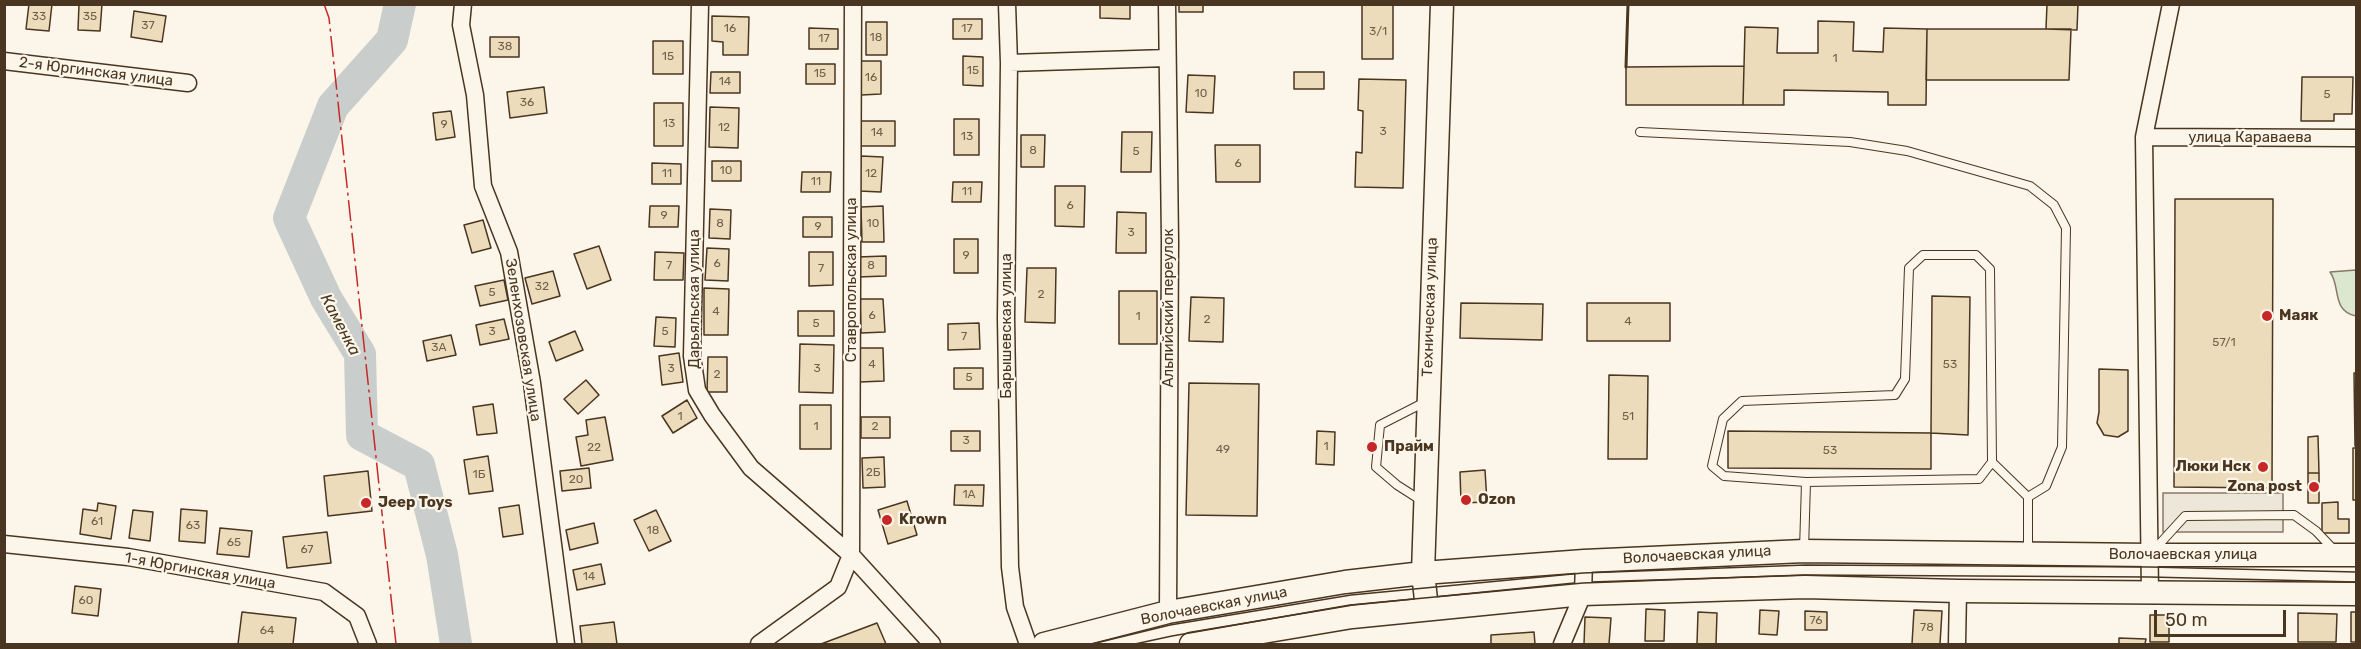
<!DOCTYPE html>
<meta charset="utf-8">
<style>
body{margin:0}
#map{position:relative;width:2361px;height:649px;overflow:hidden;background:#fbf6e9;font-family:Rubik,sans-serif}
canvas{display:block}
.frame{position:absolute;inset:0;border:6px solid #4a3520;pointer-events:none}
.scale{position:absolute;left:2154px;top:610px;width:132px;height:27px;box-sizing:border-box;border:3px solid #4a3520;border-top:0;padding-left:8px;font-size:18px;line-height:21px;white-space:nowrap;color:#4a3520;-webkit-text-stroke:4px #fbf6e9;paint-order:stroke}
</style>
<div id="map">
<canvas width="2361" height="649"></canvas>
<div class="frame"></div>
<div class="scale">50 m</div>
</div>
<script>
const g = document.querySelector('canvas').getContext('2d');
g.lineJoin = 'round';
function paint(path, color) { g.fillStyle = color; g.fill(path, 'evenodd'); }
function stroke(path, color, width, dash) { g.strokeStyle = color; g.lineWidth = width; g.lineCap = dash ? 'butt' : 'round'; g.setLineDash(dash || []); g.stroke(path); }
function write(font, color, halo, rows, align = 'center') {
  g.font = font + ' Rubik,sans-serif'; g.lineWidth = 4.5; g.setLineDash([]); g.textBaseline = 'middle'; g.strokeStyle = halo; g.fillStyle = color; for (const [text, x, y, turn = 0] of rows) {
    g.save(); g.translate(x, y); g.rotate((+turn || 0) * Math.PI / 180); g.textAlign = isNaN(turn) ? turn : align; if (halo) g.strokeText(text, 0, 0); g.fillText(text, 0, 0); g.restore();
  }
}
const green = new Path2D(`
 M2356 270V316C2331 311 2341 286 2330 272Z`);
paint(green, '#dce7d0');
stroke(green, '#887966', 1.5);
const parking = new Path2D(`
 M2163 493H2283V532H2163Z`);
paint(parking, '#ede7d9');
stroke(parking, '#887966', 1.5);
stroke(new Path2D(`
 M400 4 392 40 333 106 289 218 326 298 360 354 362 435 419 465 442 555 456 644`), '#c9cecd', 32);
const building = new Path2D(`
 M29 4H52L49 31 26 29Z
 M79 4H102L100 31 78 30Z
 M1100 4H1130V19L1100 18Z
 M1179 4H1203V12H1179Z
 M1362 4H1393V59H1362Z
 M2047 4H2078L2077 30 2046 29Z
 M134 11 166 16 162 42 131 37Z
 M712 16 749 17 748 55H723V42L712 41Z
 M953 19H982V39H953Z
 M1818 21 1854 22 1853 51 1883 52 1884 28 1927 29 1926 105H1888V92L1784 90V105H1743L1745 27 1778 28 1777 53H1818Z
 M866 22H887V55H866Z
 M809 28 838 29V49H809Z
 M1927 29H2071L2069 80H1926Z
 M490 37H519V57H490Z
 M653 41H683V74H653Z
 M963 56 983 57V86L963 85Z
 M861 61H881V94L861 95Z
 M806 64H835V84H806Z
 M1744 66 1743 105H1626V67Z
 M711 72H740V93H710Z
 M1294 72H1324V89H1294Z
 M1188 75 1215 76 1213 113 1186 112Z
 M2302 77H2353L2352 114H2334V121H2301Z
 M1359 79 1406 80 1403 188 1355 187 1356 152 1362 153 1363 111 1358 110Z
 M544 87 547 113 510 118 507 92Z
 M654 103H683V146H654Z
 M710 107 739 108 738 148 709 147Z
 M451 111 455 137 436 140 433 113Z
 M954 119H979V155H954Z
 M859 121H895V146H859Z
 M1122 132H1152L1151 172H1121Z
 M1021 135H1045L1044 167H1021Z
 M1215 145H1260V182H1216Z
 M861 156 883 157 881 192 859 191Z
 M712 161H741V181H712Z
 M652 163 681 164V184H652Z
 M802 172H831L830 192H801Z
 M953 182H982L981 202H952Z
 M1055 186H1085L1084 227 1055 226Z
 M2175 199H2273L2272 488 2174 487Z
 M650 206H679L678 227H649Z
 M883 206 884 242H862L861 207Z
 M710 209 731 210 730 239 709 238Z
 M1117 212 1146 213V253H1116Z
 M803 217H832V237H803Z
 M483 220 491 248 472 253 464 225Z
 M954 239H978V273H954Z
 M599 246 611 280 587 289 574 254Z
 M707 248 729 249 728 281 705 280Z
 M655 252 684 253 683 280H654Z
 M809 252H833V285L809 286Z
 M886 256V276L857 277V257Z
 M1027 268H1056L1055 323 1025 322Z
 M553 271 560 296 532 304 525 278Z
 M504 280 508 300 480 306 475 286Z
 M704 288 729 289 728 335H704Z
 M1119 291H1157V344H1119Z
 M1932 296 1970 297 1968 435 1931 433Z
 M1191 297 1224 298 1223 342 1189 341Z
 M860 299H883L885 332 861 333Z
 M1461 303 1543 304 1542 340 1460 338Z
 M1587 303H1670V341H1587Z
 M798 311H834V336H798Z
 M656 317 676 318 675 347 654 346Z
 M504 319 509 339 480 345 476 325Z
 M979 323 980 349 948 350V324Z
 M575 331 583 350 556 361 549 342Z
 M451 335 456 355 427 361 423 341Z
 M800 344 834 345 833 393 799 392Z
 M860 348H883L884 381 860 382Z
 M679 353 683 382 662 385 659 356Z
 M708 357H727V392H707Z
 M954 368H983V389H954Z
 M2099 369 2128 370V431L2118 437 2104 435 2097 423 2099 412Z
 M2354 373H2356V446H2355Z
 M1609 375 1648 376 1647 459H1608Z
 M586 380 599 395 578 414 564 399Z
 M1189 383 1259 384 1257 516 1186 515Z
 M687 400 697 418 673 433 662 416Z
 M493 404 497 433 477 435 473 407Z
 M800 405H831V449H800Z
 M605 417 613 460 581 466 576 437 588 435 586 420Z
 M861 417H890V438H861Z
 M951 431H980V451H951Z
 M1317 431 1335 432 1334 465 1316 464Z
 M1728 431 1931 433V469L1728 468Z
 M2318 436 2319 473H2308V437Z
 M2353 448H2356V500H2353Z
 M488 456 493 491 469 494 464 460Z
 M884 457 885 487 863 488 862 458Z
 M589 468 591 488 562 491 560 471Z
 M1485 470 1487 502 1461 503 1460 472Z
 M368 471 372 511 328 516 324 476Z
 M2308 473H2319V503H2308Z
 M955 485H984L983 506 954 505Z
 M907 501 917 535 888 544 878 510Z
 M2338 502V519H2349V533H2322V503Z
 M98 503 116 506 111 539 80 534 83 509 97 511Z
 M519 505 523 534 503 537 499 508Z
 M181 509 207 511 205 543 179 541Z
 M133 510 153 512 150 541 129 538Z
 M656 510 671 541 649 551 634 520Z
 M594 523 598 543 570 550 566 530Z
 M220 528 252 531 249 557 217 554Z
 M327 532 331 563 287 568 283 537Z
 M601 564 605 584 577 590 573 570Z
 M75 586 101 589 98 616 72 613Z
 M1646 609 1665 610 1664 641H1645Z
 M1760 610 1779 611 1777 635 1759 634Z
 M1914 610 1942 611 1940 644H1912Z
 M1805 611 1827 612V630H1805Z
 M242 612 296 618 293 644H238Z
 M1698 612 1717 613 1716 644H1697Z
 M2351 612H2356V642H2351Z
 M2298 613 2337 614 2336 642H2298Z
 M2150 615H2169V642H2150Z
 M1585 617 1611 618 1609 644H1584Z
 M614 622 617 644H582L580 626Z
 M877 623 886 644H821Z
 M1534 632 1535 644H1491V635Z
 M2119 638 2146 639 2145 644H2119Z`);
paint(building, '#ecdcbc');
stroke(building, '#4a3520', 1.5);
const lane = new Path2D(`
 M1640 132 1850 142 1907 151 2030 186 2054 205 2066 228 2062 447 2046 486 2028 497V553
 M1992 462 1979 479 1806 482 1724 476 1712 466 1723 419 1742 401 1895 395 1905 379 1909 268 1923 255H1976L1990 269 1992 462 2028 497
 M1422 501 1397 485 1376 467 1380 425 1427 401
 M1804 550 1806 482
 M2154 550 2185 516 2294 515 2316 531 2334 550`);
const street = new Path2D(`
 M463 4 461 25 475 95 483 186 509 252 532 383 566 644
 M700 4 692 356 697 390 712 415 751 468 851 555 932 644
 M1007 4 1009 63 1006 318 1010 567 1015 607 1028 644
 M1167 4 1170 242 1168 612
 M4 61 188 83
 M1009 63 1167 58
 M2144 137 2356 138
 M4 544 128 557 324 592 357 616 368 644
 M2150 593 2144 137 2171 4
 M759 644 838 587 851 555 853 4
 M1562 644 1583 594 1584 561
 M1957 644 1958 591`);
const secondary = new Path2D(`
 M1427 609 1423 573 1442 4
 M1044 644 1168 612 1345 582 1423 573 1584 561 1804 551 2150 555H2356
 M1191 644 1352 617 1583 594 1805 587 1958 591 2356 594`);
stroke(lane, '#4a3520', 10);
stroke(street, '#4a3520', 19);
stroke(secondary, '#4a3520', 25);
stroke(lane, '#fbf6e9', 8);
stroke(street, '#fbf6e9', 16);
stroke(secondary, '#fbf6e9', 22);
stroke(new Path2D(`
 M1092 644 1170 625 1351 595 1583 573 1806 565 2150 567 2356 572
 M1135 644 1172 636 1350 605 1583 583 1804 575 2150 577 2356 582`), '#4a3520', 1.5);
stroke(new Path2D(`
 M1626 67 1628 4`), '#4a3520', 3);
stroke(new Path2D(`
 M324 4 329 18 396 644`), '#c62828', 1.5, [21, 4.5, 3, 4.5]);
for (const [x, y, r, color] of [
 [2267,316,6,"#c62828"],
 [1372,447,6,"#c62828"],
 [2263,467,6,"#c62828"],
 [2314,487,6,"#c62828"],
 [1466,500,6,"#c62828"],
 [366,503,6,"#c62828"],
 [887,520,6,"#c62828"]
]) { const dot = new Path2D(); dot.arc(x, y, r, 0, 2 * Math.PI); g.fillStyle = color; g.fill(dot); stroke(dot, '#fbf6e9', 2); }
write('12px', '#725f47', null, [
 ["33",39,17],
 ["35",90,17],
 ["37",148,26],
 ["16",730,29],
 ["17",967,29],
 ["3/1",1378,32],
 ["18",876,38],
 ["17",824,39],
 ["38",505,47],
 ["15",668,57],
 ["1",1835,59],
 ["15",973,71],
 ["15",820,74],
 ["16",871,78],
 ["14",725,82],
 ["10",1201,94],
 ["5",2327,95],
 ["36",527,103],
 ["13",669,124],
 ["9",444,125],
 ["12",724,128],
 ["3",1383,132],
 ["14",877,133],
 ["13",967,137],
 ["8",1033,151],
 ["5",1136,152],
 ["6",1238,164],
 ["10",726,171],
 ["11",667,174],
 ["12",871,174],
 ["11",816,182],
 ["11",967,192],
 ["6",1070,206],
 ["9",664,216],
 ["8",720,224],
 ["10",873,224],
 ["9",818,227],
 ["3",1131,233],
 ["9",966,256],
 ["6",717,264],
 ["7",669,266],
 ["8",871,266],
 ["7",821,269],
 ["32",542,287],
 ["5",492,293],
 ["2",1041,295],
 ["4",716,312],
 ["6",872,316],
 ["1",1138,317],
 ["2",1207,320],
 ["4",1628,322],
 ["5",816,324],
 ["3",492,332],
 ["5",665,332],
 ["7",964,337],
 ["57/1",2224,343],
 ["3А",439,348],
 ["4",872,365],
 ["53",1950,365],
 ["3",671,369],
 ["3",817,369],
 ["2",717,375],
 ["5",969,378],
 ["1",680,417],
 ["51",1628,417],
 ["1",816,427],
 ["2",875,427],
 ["3",966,441],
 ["1",1326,447],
 ["22",594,448],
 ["49",1223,450],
 ["53",1830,451],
 ["2Б",873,473],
 ["1Б",479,475],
 ["20",576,480],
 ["1А",969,495],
 ["61",97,522],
 ["63",193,526],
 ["18",653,531],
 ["65",234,543],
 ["67",307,550],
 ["14",589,577],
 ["60",86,601],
 ["76",1816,621],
 ["78",1927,628],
 ["64",267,631]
]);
write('15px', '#4a3520', '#fbf6e9', [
 ["2-я Юргинская улица",96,72,7],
 ["улица Караваева",2250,138],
 ["Ставропольская улица",852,280,-90],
 ["Дарьяльская улица",695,299,-90],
 ["Техническая улица",1430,307,-88],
 ["Альпийский переулок",1169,308,-90],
 ["Барышевская улица",1007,326,-90],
 ["Зеленхозовская улица",523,340,81],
 ["Волочаевская улица",1697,555,-3],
 ["Волочаевская улица",2183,555],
 ["1-я Юргинская улица",200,571,10],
 ["Волочаевская улица",1214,606,-11]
]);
write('bold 15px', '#4a3520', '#fbf6e9', [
 ["Маяк",2279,316],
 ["Прайм",1384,447],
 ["Люки Нск",2251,467,"right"],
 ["Zona post",2302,487,"right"],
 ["Ozon",1478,500],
 ["Jeep Toys",378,503],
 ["Krown",899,520]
], 'left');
write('italic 16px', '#4a3520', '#fbf6e9', [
 ["Каменка",340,325,62]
]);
</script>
